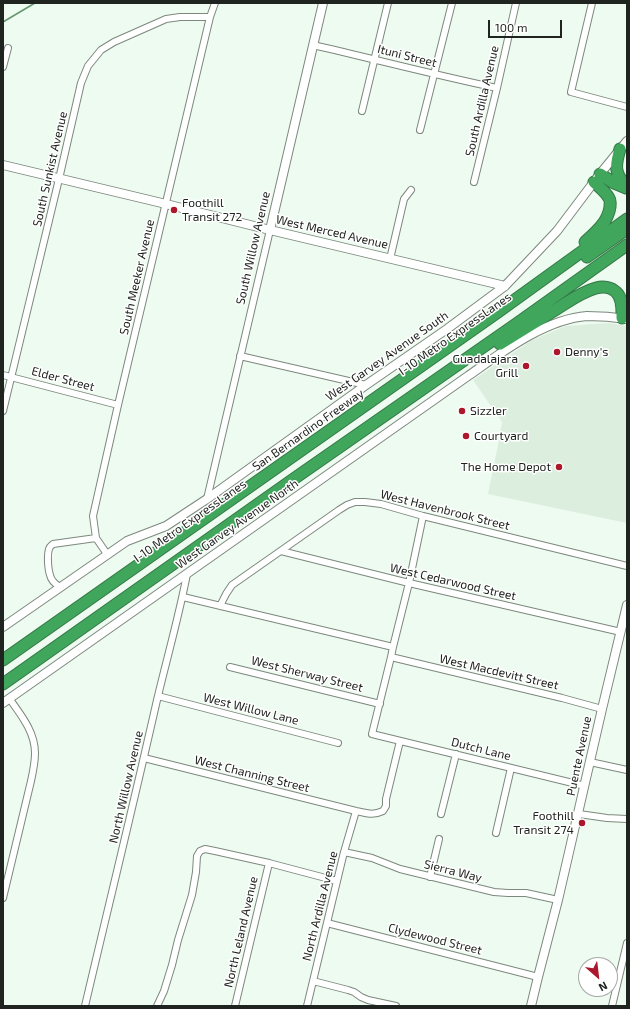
<!DOCTYPE html>
<style>
body{margin:0}
#map{position:relative;width:630px;height:1009px;overflow:hidden;background:#eefbf0;font-family:"Exo 2",sans-serif}
canvas{display:block}
.frame{position:absolute;inset:0;border:4px solid #202420;pointer-events:none}
.north{position:absolute;left:578px;top:957px;width:40px;height:40px;box-sizing:border-box;background:#fff;border:1px solid #a6a7a6;border-radius:50%;rotate:152deg;font-size:11px;font-weight:700;line-height:16px;text-align:center;color:#202420}
.north::after{content:'';display:block;margin:auto;width:14px;height:18px;background:#ac172c;clip-path:polygon(50% 0,100% 100%,50% 72%,0 100%)}
.scale{position:absolute;left:488px;top:20px;width:74px;height:18px;box-sizing:border-box;border:2px solid #202420;border-top:0;padding-left:5px;font-size:12px;line-height:14px;white-space:nowrap;color:#202420;-webkit-text-stroke:3px #fff;paint-order:stroke}
</style>
<div id="map">
<canvas width="630" height="1009"></canvas>
<div class="frame"></div>
<div class="north">N</div>
<div class="scale">100 m</div>
</div>
<script>
const g = document.querySelector('canvas').getContext('2d');
g.lineJoin = 'round';
function paint(path, color) { g.fillStyle = color; g.fill(path, 'evenodd'); }
function stroke(path, color, width, dash) { g.strokeStyle = color; g.lineWidth = width; g.lineCap = dash ? 'butt' : 'round'; g.setLineDash(dash || []); g.stroke(path); }
function write(font, color, halo, rows, align = 'center') {
  g.font = font + ' "Exo 2",sans-serif'; g.lineWidth = 3; g.setLineDash([]); g.textBaseline = 'middle'; g.strokeStyle = halo; g.fillStyle = color; for (const [text, x, y, turn = 0] of rows) {
    g.save(); g.translate(x, y); g.rotate((+turn || 0) * Math.PI / 180); g.textAlign = isNaN(turn) ? turn : align; if (halo) g.strokeText(text, 0, 0); g.fillText(text, 0, 0); g.restore();
  }
}
paint(new Path2D(`
 M609 323 627 326V523L488 494 498 445 502 422 473 380 532 340 566 326Z`), '#dceede');
stroke(new Path2D(`
 M3 22 35 3`), '#66976f', 1.5);
const street = new Path2D(`
 M592 3 571 92 627 107
 M313 45C374 59 435 75 497 88
 M3 67 8 48
 M362 111 388 3
 M420 130 452 3
 M474 182 497 88 516 3
 M390 259 404 199 411 190
 M240 356 366 385
 M3 375 118 405
 M3 411 59 179 81 83 88 66 101 50 114 42 166 19 180 17H210
 M207 499 270 230
 M423 516 409 583 393 647 391 657 372 734 585 786
 M281 551 409 583 621 632
 M107 554 96 538 93 516 118 405 210 17 215 3
 M60 587C55 584 51 580 50 575 48 569 47 555 49 549 50 546 51 546 53 544L96 538
 M183 597 393 647
 M220 606 226 594 232 585 339 510 347 505 355 502H365L381 504 423 516 627 566
 M391 657 562 698 602 709
 M230 667 380 704
 M158 696 338 743
 M144 758 356 811C367 813 372 816 383 811L386 806V799L400 741
 M590 762 627 770
 M441 814 456 754
 M579 814 607 818 627 819
 M496 833 511 768
 M344 852 372 858 400 869 494 892 508 893H526L558 900
 M430 877 439 839
 M3 898 31 781C33 772 35 762 35 753 35 732 21 715 9 698
 M327 923 538 977
 M313 981 348 990 354 992 361 997 368 1000 396 1006
 M85 1006C109 904 134 802 157 700 167 658 179 616 187 574
 M157 1006 164 991 172 965 178 940 192 895 196 872 197 856 200 851 205 849 215 851 269 863 337 881
 M235 1006 269 863
 M307 1006 344 852 356 811
 M612 1006 627 943`);
const secondary = new Path2D(`
 M3 165 166 204 270 230 505 286
 M270 230 323 3
 M3 627 127 541 166 526 207 499 366 385 447 329 505 286 557 231 600 174 627 141
 M3 703 468 376C501 353 545 319 587 316 600 316 614 317 627 319
 M531 1006 538 977 558 900 602 709 627 605`);
const highway = new Path2D(`
 M620 149C615 166 614 173 627 187
 M600 174 614 183 626 188
 M585 242C596 232 608 222 610 207 610 203 611 201 609 198 605 191 599 187 594 182
 M587 257 627 229
 M500 344C518 333 537 321 555 310 568 302 581 292 596 288 603 286 611 287 616 292 623 298 622 310 622 318
 M3 660 498 312 627 219
 M3 684 295 478 519 322 627 245`);
stroke(street, '#7d887e', 8);
stroke(secondary, '#7d887e', 10);
stroke(highway, '#357847', 13);
stroke(street, '#fff', 6);
stroke(secondary, '#fff', 8);
stroke(highway, '#40a65c', 11);
for (const [x, y, r, color] of [
 [174,210,4,"#ac172c"],
 [557,352,4,"#ac172c"],
 [526,366,4,"#ac172c"],
 [462,411,4,"#ac172c"],
 [466,436,4,"#ac172c"],
 [559,467,4,"#ac172c"],
 [582,823,4,"#ac172c"]
]) { const dot = new Path2D(); dot.arc(x, y, r, 0, 2 * Math.PI); g.fillStyle = color; g.fill(dot); stroke(dot, '#fff', 1.5); }
write('12px', '#202420', '#fff', [
 ["Ituni Street",407,56,14],
 ["South Ardilla Avenue",482,101,-77],
 ["South Sunkist Avenue",50,169,-77],
 ["West Merced Avenue",332,232,13],
 ["South Willow Avenue",253,248,-77],
 ["South Meeker Avenue",137,277,-77],
 ["I-10 Metro ExpressLanes",455,334,-35],
 ["West Garvey Avenue South",387,356,-35],
 ["Elder Street",63,379,15],
 ["San Bernardino Freeway",308,430,-35],
 ["West Havenbrook Street",445,510,14],
 ["I-10 Metro ExpressLanes",190,521,-35],
 ["West Garvey Avenue North",237,524,-35],
 ["West Cedarwood Street",453,582,13],
 ["West Macdevitt Street",499,672,13],
 ["West Sherway Street",307,674,14],
 ["West Willow Lane",251,709,14],
 ["Dutch Lane",481,749,14],
 ["Puente Avenue",579,756,-78],
 ["West Channing Street",252,774,14],
 ["North Willow Avenue",126,787,-77],
 ["Sierra Way",453,871,14],
 ["North Ardilla Avenue",320,906,-76],
 ["North Leland Avenue",241,932,-77],
 ["Clydewood Street",435,939,14]
]);
write('12px', '#202420', '#fff', [
 ["Foothill",182,203],
 ["Transit 272",182,217],
 ["Denny's",565,352],
 ["Guadalajara",518,359,"right"],
 ["Grill",518,373,"right"],
 ["Sizzler",470,411],
 ["Courtyard",474,436],
 ["The Home Depot",551,467,"right"],
 ["Foothill",574,816,"right"],
 ["Transit 274",574,830,"right"]
], 'left');
</script>
